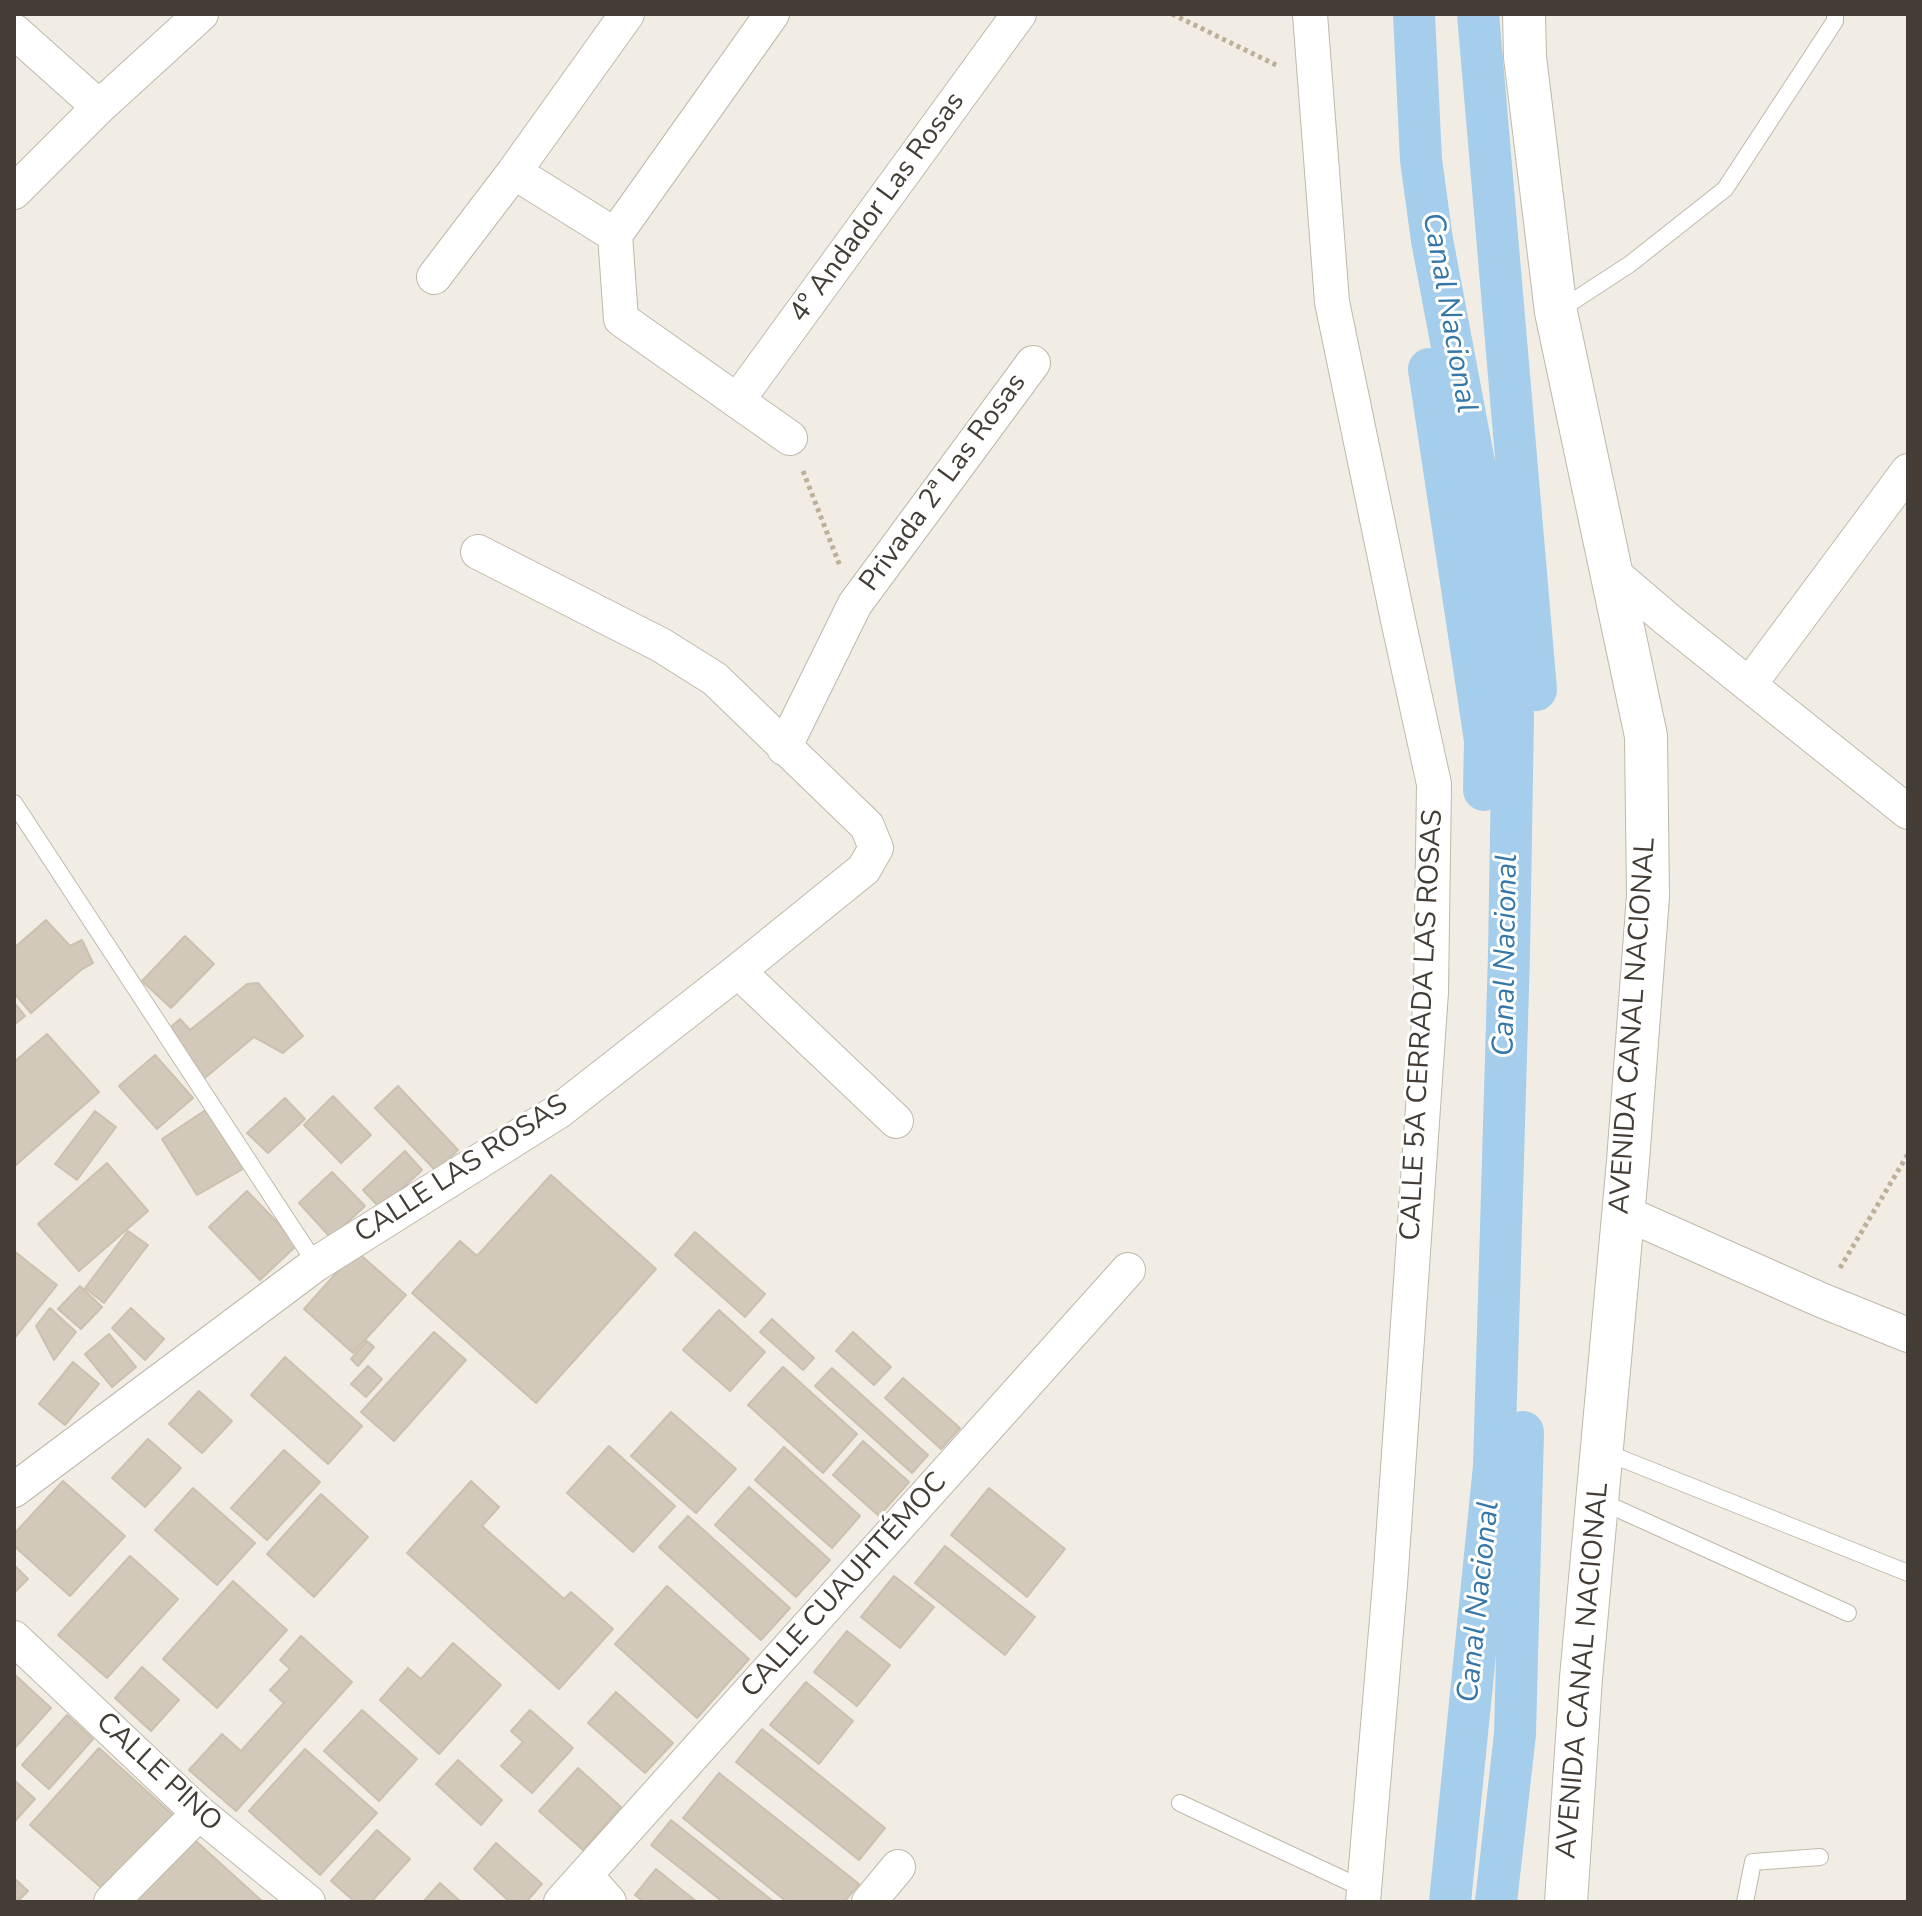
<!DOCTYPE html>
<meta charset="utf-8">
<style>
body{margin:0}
#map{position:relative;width:1922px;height:1916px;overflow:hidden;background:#f1ede4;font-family:"Nunito Sans",sans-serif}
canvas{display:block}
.frame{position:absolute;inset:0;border:16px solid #433d35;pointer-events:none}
</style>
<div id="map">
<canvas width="1922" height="1916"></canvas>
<div class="frame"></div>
</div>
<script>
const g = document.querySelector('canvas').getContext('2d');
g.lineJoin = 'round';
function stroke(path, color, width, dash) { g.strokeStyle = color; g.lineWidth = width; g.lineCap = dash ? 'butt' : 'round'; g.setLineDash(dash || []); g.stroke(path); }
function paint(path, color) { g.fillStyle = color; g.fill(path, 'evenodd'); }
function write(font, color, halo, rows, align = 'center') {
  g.font = font + ' "Nunito Sans",sans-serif'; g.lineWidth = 6; g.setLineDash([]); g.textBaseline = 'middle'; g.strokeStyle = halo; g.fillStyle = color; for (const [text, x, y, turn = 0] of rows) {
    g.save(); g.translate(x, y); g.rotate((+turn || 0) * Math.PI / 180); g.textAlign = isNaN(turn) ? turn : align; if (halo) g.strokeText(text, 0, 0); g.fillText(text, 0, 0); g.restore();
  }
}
stroke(new Path2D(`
 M1414 14 1421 160 1432 240 1485 521 1513 715 1509 954 1494 1466 1450 1902
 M1478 14 1536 690
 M1429 369 1485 740 1484 790
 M1496 1902 1515 1734 1523 1432`), '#a4ceeb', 42);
const building = new Path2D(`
 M46 920 70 946 82 940 93 963 82 969 31 1013 14 993V948Z
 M185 936 214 964 171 1008 142 981Z
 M258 983 303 1036 283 1053 254 1037 200 1082 166 1031 180 1019 190 1030 247 984Z
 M14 1002 25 1016 14 1025Z
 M47 1034 99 1092 16 1165 14 1164V1062Z
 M155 1055 193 1098 157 1129 119 1086Z
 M398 1086 458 1150 436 1171 375 1108Z
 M333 1096 371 1135 341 1163 304 1125Z
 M285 1098 305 1119 268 1153 247 1133Z
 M210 1107 250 1165 197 1195 162 1139Z
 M95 1111 116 1127 77 1180 55 1164Z
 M405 1151 422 1170 381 1209 363 1190Z
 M107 1163 148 1211 79 1271 38 1224Z
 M332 1172 365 1206 331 1238 299 1203Z
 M551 1175 656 1269 536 1403 412 1293 460 1241 477 1256Z
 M247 1191 298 1244 260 1280 209 1227Z
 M128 1231 148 1245 104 1303 85 1288Z
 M695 1232 765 1294 745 1317 675 1255Z
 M14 1251 57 1285 14 1339Z
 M356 1251 406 1295 353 1353 304 1309Z
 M80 1286 102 1307 81 1329 58 1309Z
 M50 1308 76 1332 54 1360 36 1326Z
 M131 1308 164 1339 145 1360 112 1328Z
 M719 1310 765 1352 730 1391 683 1350Z
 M772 1319 814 1358 803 1370 760 1332Z
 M434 1332 466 1360 394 1441 361 1412Z
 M853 1332 891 1367 874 1385 836 1351Z
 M109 1334 136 1367 112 1387 85 1354Z
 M367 1341 374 1347 358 1366 351 1359Z
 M285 1357 362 1426 328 1464 251 1395Z
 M73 1362 99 1384 65 1425 39 1404Z
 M368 1366 382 1379 366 1397 351 1384Z
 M783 1367 857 1434 823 1473 748 1405Z
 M832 1368 928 1455 912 1473 815 1386Z
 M903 1378 960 1428 941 1449 885 1398Z
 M199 1391 232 1421 202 1453 169 1424Z
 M671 1412 736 1469 696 1513 631 1456Z
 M148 1439 181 1468 145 1507 112 1478Z
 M863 1441 909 1482 879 1516 833 1475Z
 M609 1446 675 1506 633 1552 567 1493Z
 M784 1447 860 1516 832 1548 755 1480Z
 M284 1450 320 1482 267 1540 231 1508Z
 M63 1481 125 1536 70 1596 14 1546V1534Z
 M471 1481 499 1507 482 1526 564 1599 571 1592 613 1629 559 1689 407 1553Z
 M749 1487 830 1560 796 1597 715 1525Z
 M193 1488 255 1543 217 1585 155 1530Z
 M989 1488 1065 1549 1027 1597 951 1535Z
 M321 1494 368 1537 314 1597 267 1554Z
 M688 1516 790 1608 761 1640 659 1547Z
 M945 1546 1035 1617 1005 1655 915 1583Z
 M130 1556 178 1599 107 1678 58 1635Z
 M14 1565 28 1579 14 1593Z
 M894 1576 934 1607 900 1648 861 1617Z
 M233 1581 287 1630 217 1708 163 1659Z
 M667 1586 749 1659 697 1718 615 1644Z
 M847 1631 890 1665 857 1706 814 1672Z
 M301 1636 352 1682 236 1811 189 1770 222 1734 241 1751 284 1703 270 1690 290 1669 280 1660Z
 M453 1643 501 1685 439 1754 380 1700 408 1668 421 1679Z
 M142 1667 179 1700 151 1731 115 1698Z
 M14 1674 51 1708 14 1749Z
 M806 1682 853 1721 819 1764 770 1725Z
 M616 1692 673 1743 645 1773 588 1723Z
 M362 1710 417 1759 379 1801 324 1751Z
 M530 1710 573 1748 532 1793 501 1766 523 1742 511 1731Z
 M67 1715 93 1739 49 1789 22 1765Z
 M762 1729 885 1828 859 1860 736 1762Z
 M99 1748 173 1815 105 1891 30 1825Z
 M305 1749 377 1813 320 1875 249 1811Z
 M458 1760 502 1800 481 1825 436 1784Z
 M578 1768 621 1807 583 1850 539 1811Z
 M719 1773 859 1884 844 1902H787L683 1818Z
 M14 1780 35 1799 16 1820 14 1819Z
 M671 1820 774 1902H723L651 1845Z
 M377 1830 410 1859 371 1902H355L331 1881Z
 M187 1833 263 1902H125Z
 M496 1843 542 1884 526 1902H510L474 1869Z
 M656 1869 697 1902H644L635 1895Z
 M14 1878 28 1891 17 1902H14Z
 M440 1883 461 1902H423Z`);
paint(building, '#d2c9bb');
stroke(building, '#ccc1ae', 2);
const service = new Path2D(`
 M1558 311 1630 264 1725 189 1835 21V14
 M14 803 316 1264
 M1605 1452 1908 1573
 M1598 1500 1848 1613
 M1180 1803 1364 1889
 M1745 1902 1753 1862 1820 1857`);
const minor = new Path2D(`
 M1310 14 1332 302 1398 620 1434 784 1431 992 1390 1584 1363 1902
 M14 31 99 107
 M514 172 615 235 621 319 790 438
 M14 192 99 107 201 14
 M615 235 772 14
 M434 277 514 172 627 14
 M737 401 1019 14
 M1613 573 1668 620 1908 812
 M1749 685 1908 471
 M784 748 855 604 1033 363
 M738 971 896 1121
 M1623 1212 1821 1300 1908 1335
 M14 1490 316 1264 559 1111 738 971 864 869 876 848 867 826 715 679 661 645 478 552
 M14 1638 199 1813 308 1902
 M586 1876 609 1902
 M111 1902 199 1813
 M561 1902 1128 1270
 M869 1902 898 1867`);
const tertiary = new Path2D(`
 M1524 14 1525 57 1556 312 1646 736 1648 896 1628 1161 1581 1678 1566 1902`);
stroke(service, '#bfb8ab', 18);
stroke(minor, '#bfb8ab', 36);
stroke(tertiary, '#bfb8ab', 44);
stroke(new Path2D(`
 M1172 14 1278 66
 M803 471 840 566
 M1840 1268 1908 1154`), '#bdb09a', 5, [4, 4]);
stroke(service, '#fff', 16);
stroke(minor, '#fff', 34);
stroke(tertiary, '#fff', 42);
write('28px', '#433d35', '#fff', [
 ["4º Andador Las Rosas",878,208,-54],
 ["Privada 2ª Las Rosas",944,483,-54],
 ["CALLE 5A CERRADA LAS ROSAS",1423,1025,-87],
 ["AVENIDA CANAL NACIONAL",1634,1026,-86],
 ["CALLE LAS ROSAS",462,1170,-33],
 ["CALLE CUAUHTÉMOC",845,1586,-48],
 ["AVENIDA CANAL NACIONAL",1584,1671,-85],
 ["CALLE PINO",158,1773,43]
]);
write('italic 30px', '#3577a7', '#fff', [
 ["Canal Nacional",1448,313,80],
 ["Canal Nacional",1507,955,-89],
 ["Canal Nacional",1480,1602,-84]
]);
</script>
